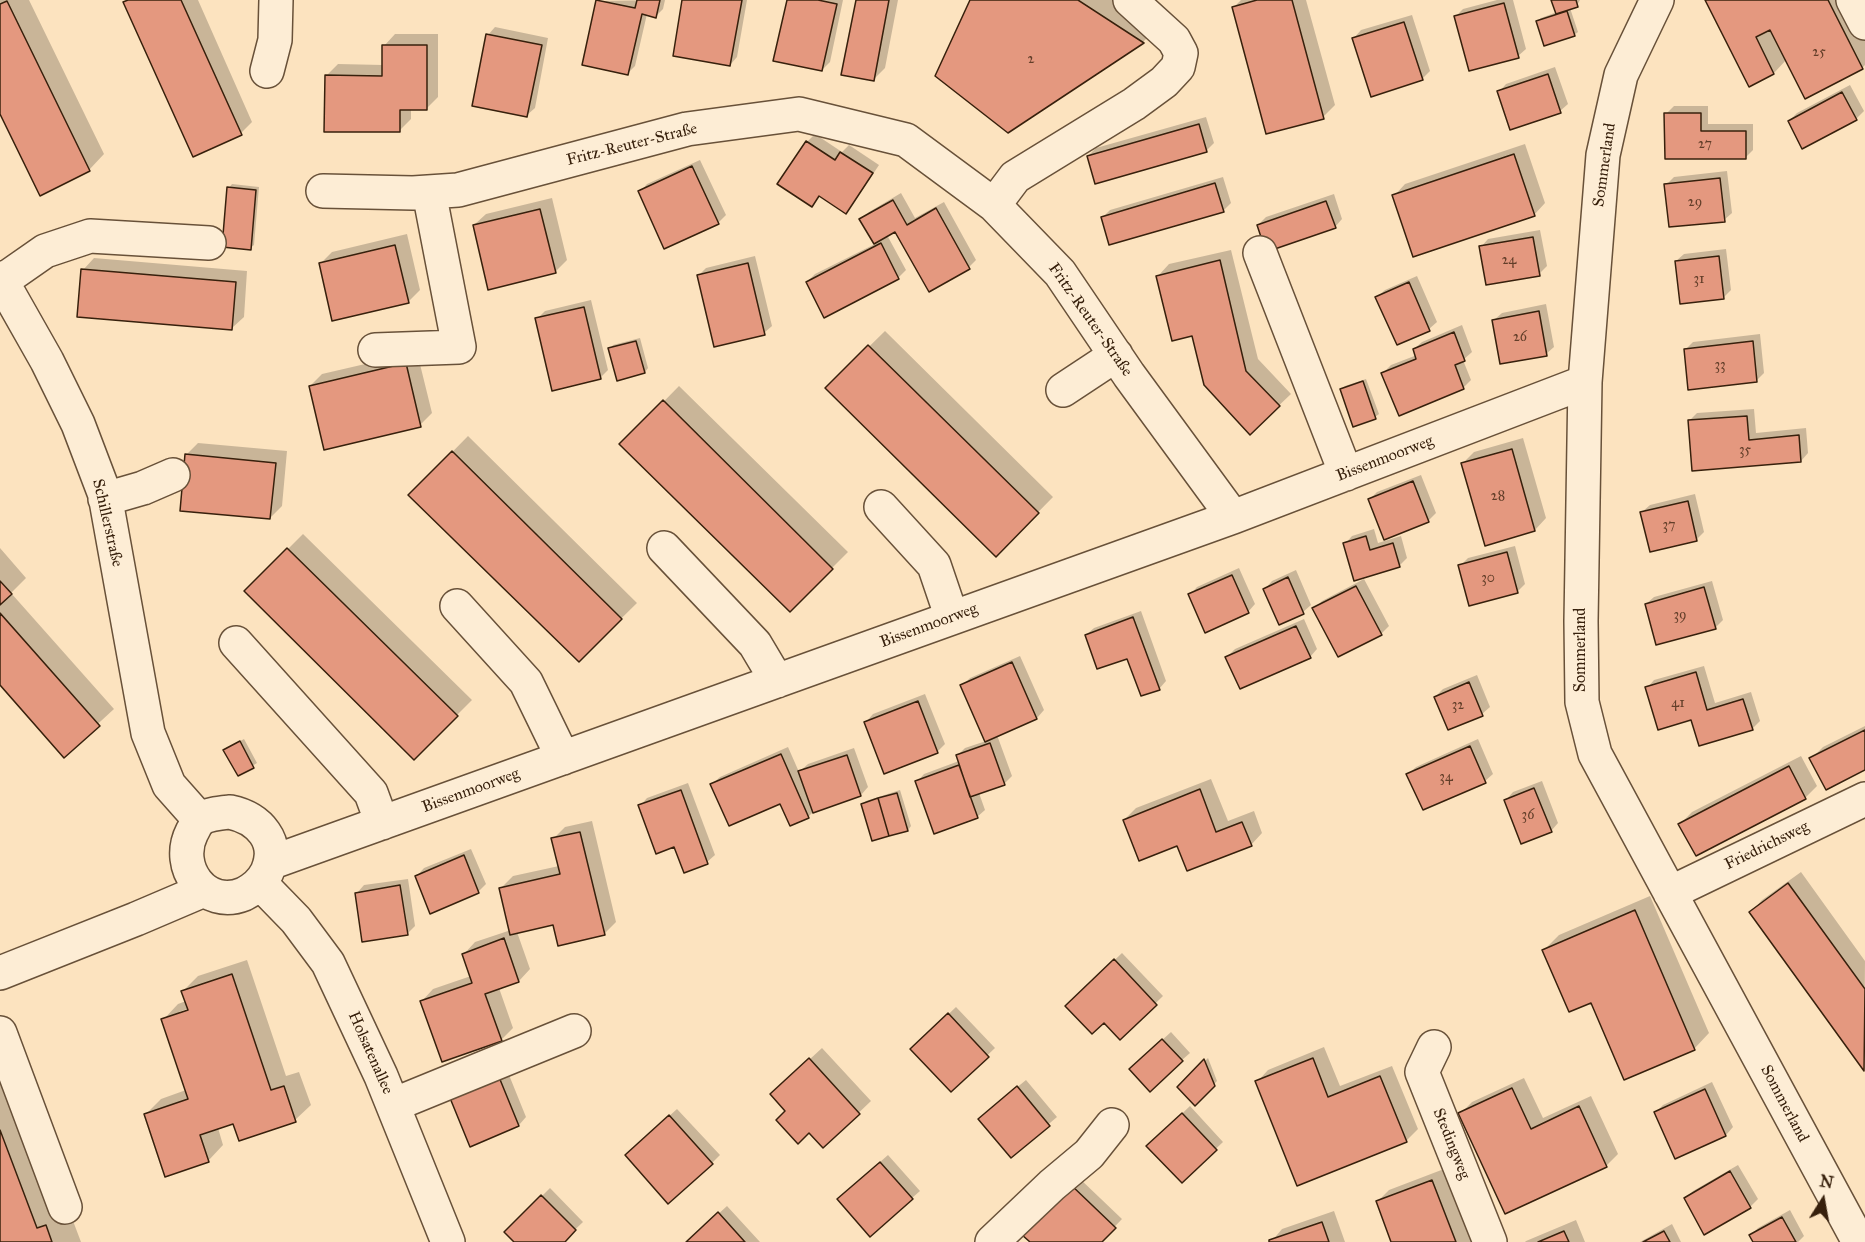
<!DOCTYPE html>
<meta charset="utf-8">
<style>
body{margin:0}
#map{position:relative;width:1865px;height:1242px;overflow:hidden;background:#fce3bf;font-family:"IM FELL Great Primer",serif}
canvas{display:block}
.north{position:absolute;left:1793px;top:1170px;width:60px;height:60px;-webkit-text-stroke:4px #fdedd5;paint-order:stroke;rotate:11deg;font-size:16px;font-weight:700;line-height:24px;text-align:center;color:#37200c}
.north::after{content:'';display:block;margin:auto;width:21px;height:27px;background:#37200c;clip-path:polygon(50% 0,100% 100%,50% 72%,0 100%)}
</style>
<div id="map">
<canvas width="1865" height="1242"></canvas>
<div class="north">N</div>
</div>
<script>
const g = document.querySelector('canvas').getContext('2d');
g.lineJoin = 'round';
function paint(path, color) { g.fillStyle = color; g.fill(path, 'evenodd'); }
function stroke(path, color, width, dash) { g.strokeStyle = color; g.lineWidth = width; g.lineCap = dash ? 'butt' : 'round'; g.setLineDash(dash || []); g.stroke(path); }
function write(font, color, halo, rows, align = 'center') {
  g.font = font + ' "IM FELL Great Primer",serif'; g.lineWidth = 6; g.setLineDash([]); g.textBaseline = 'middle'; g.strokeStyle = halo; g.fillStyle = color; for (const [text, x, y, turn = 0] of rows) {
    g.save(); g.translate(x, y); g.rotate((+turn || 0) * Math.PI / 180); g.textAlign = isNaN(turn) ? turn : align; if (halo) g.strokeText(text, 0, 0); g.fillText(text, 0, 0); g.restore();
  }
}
paint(new Path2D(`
 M0 0H29L104 154 89 170 0 111Z
 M127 0H198L252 122 241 133 125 3Z
 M665 0 663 9 656 16 647 14 635 66 628 73 598 1Z
 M684 0H747L737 57 730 65Z
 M788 0H843L830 62 822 70Z
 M857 0H898L885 68 873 80Z
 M972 0H1132L1164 21 1143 42 1008 132Z
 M1241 0H1306L1335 105 1323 117 1234 7Z
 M1497 0H1513L1526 49 1518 56 1455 17 1463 9Z
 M1553 0H1580L1577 5 1570 8 1578 32 1574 35 1537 21 1541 18 1557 12Z
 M1706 0H1851L1865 28V65L1862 68 1787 59 1774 73 1750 85Z
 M1412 15 1430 71 1422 79 1354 38 1361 30Z
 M495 27 548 38 535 108 527 115 488 35Z
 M395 34H438V97L426 109 411 108V119L399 131 326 76 338 64 383 65 384 46Z
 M1555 67 1568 104 1560 111 1499 92 1506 84Z
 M1850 85 1864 111 1856 119 1789 121 1797 113Z
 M1674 106H1708V124H1753V150L1745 158 1666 114Z
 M1206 117 1214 143 1206 151 1088 156 1096 148Z
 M815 134 842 152 849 145 879 165 853 204 846 212 821 195 812 205 780 183 807 142Z
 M1525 144 1545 203 1534 215 1394 196 1405 184Z
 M700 160 726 215 718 223 640 192 647 184Z
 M1727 171 1732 213 1724 220 1666 185 1674 177Z
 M1223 177 1231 203 1223 211 1102 218 1110 210Z
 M232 184 259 187 254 245 250 248 229 188Z
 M901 193 915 218 944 202 976 260 969 267 896 230 887 235 906 270 898 278 807 282 815 274 875 244 861 219 869 212Z
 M1334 194 1342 219 1335 227 1258 225 1266 217Z
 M552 198 567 260 555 272 474 225 486 214Z
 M1540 230 1547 266 1539 274 1481 247 1488 239Z
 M407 234 420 290 408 302 320 264 332 252Z
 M1726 249 1731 290 1723 298 1676 261 1684 254Z
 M1231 250 1258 359 1291 394 1251 432 1158 276 1169 264Z
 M755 256 772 326 764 333 698 276 706 268Z
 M94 258 247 271 244 317 232 328 83 270Z
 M1417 276 1437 322 1429 329 1398 343 1377 297 1385 290Z
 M591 300 608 370 600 378 537 319 545 311Z
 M1546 304 1554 347 1546 354 1494 320 1502 313Z
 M1462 325 1472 352 1463 360 1471 380 1463 388 1383 373 1391 365 1417 355 1414 349 1422 342Z
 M885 331 1053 497 996 555 827 388Z
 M1760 334 1764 373 1756 381 1685 350 1693 342Z
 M640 338 648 368 645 372 610 349 613 345Z
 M417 352 432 413 420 425 310 386 322 374Z
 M1366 379 1379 414 1375 417 1341 390 1345 386Z
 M679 386 848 552 790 610 622 444Z
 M1754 409 1756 433 1806 428 1808 453 1801 461 1689 421 1697 413Z
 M468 436 637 603 579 660 410 495Z
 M1523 438 1546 518 1535 530 1462 464 1474 452Z
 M198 443 287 451 282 506 270 518 186 455Z
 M1421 475 1436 513 1428 521 1369 500 1377 492Z
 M1695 494 1704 532 1696 540 1642 512 1650 505Z
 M1374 529 1378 543 1401 536 1407 558 1399 566 1345 544 1352 536Z
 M303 534 472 700 414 758 246 591Z
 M1515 546 1525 584 1517 592 1460 566 1468 558Z
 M0 548 26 578 11 593 114 709 64 755 0 683Z
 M1239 568 1255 604 1248 612 1190 595 1197 587Z
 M1296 570 1311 605 1303 612 1280 623 1265 589 1272 581Z
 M1364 579 1389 626 1381 634 1314 609 1322 601Z
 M1712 581 1723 620 1715 628 1646 604 1654 597Z
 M1141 611 1166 681 1159 689 1128 657 1086 635 1094 628Z
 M1304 619 1317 649 1310 657H1227L1235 649Z
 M1020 656 1044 710 1037 718 997 735 1012 776 1004 784 979 793 985 810 977 817 917 782 924 774 959 761 957 756 965 748 986 741 962 686 970 678Z
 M1704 666 1715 703 1751 692 1760 721 1752 729 1692 718 1647 688 1654 680Z
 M1477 675 1490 707 1482 714 1435 697 1443 689Z
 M925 694 945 744 937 752 866 722 873 714Z
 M1865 726V768L1811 759 1823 747Z
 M244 739 257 763 239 774 229 747Z
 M1478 739 1493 774 1485 781 1408 774 1416 767Z
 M788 747 799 772 808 764 854 748 868 787 861 795 813 812 808 817 781 802 712 784 720 777Z
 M1801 756 1817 786 1805 798 1680 824 1692 812Z
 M1211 779 1228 821 1254 811 1262 833 1251 845 1178 844 1124 820 1136 808Z
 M1542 781 1558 823 1551 831 1506 800 1513 792Z
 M688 783 715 855 707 862 675 846 640 806 647 798Z
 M900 790 911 826 908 830 863 804 866 801Z
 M592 821 616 922 604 934 555 923 517 932 530 969 519 981 499 988 513 1028 501 1040 422 1001 433 989 471 976 464 954 475 942 511 930 501 888 513 876 559 866 553 839 565 827Z
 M471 849 486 884 478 892 417 876 424 868Z
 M1801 872 1865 961 1864 1069 1751 912 1762 900Z
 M408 879 415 926 407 934 357 893 364 885Z
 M1650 896 1709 1033 1694 1049 1592 1001 1544 950 1559 935Z
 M1122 953 1163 996 1120 1038 1104 1021 1067 1006Z
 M247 960 286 1076 299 1072 311 1105 295 1120 234 1122 218 1128 223 1145 208 1161 146 1114 161 1099 186 1090 163 1020 178 1004 186 1001 183 991 198 976ZM195 1006 196 1009 179 1015V1012Z
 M956 1007 995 1048 951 1090 912 1049Z
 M1171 1032 1190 1053 1182 1060 1139 1061Z
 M1324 1047 1340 1086 1392 1066 1418 1129 1406 1141 1257 1082 1268 1070Z
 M822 1048 871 1101 824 1146 787 1111 784 1083Z
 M0 1052 67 1205 81 1242H0Z
 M1208 1058 1217 1081 1195 1104 1179 1087Z
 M507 1070 526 1117 519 1125 471 1145 451 1098Z
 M1524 1078 1543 1118 1591 1096 1618 1154 1607 1165 1506 1212 1460 1114 1472 1102Z
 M1026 1080 1057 1117 1011 1156 988 1111Z
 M1712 1082 1733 1127 1726 1135 1676 1157 1656 1112 1663 1105Z
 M1190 1106 1223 1142 1182 1181 1148 1146Z
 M677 1109 720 1155 712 1163 634 1148Z
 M888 1155 920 1191 912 1198 847 1191Z
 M1738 1165 1758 1199 1750 1207 1685 1199 1693 1191Z
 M1444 1169 1472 1242H1393L1377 1202 1389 1190Z
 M1078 1177 1122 1219 1100 1242H1032Z
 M550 1188 583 1222 562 1242H516L506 1232Z
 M727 1206 760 1242H688L691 1239Z
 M1790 1210 1804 1236 1798 1242H1754L1751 1235 1758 1228Z
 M1334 1211 1345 1242H1271L1282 1229Z
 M1576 1220 1585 1242H1525L1526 1241Z
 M1672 1224 1681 1242H1640Z`), '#0003');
const building = new Path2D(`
 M128 0H181L242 135 193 157 123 2Z
 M596 0 635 8 637 0H660L656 18 642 14 628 75 582 65Z
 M682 0H742L730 66 673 56Z
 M787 0H818L837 4 822 71 773 61Z
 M856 0H889L874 81 841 75Z
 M970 0H1078L1144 43 1008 133 935 76Z
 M1257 0H1292L1324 119 1266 134 1232 7Z
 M1551 0H1576L1578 7 1556 14Z
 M1705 0H1828L1863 69 1805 99 1770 30 1756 37 1774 74 1749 87Z
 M7 1 90 171 40 196 0 114V4Z
 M1504 3 1519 58 1469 71 1454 16Z
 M1567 11 1575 36 1544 46 1536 21Z
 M1404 22 1423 80 1371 97 1352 38Z
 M486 34 542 45 527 117 472 106Z
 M382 45H427V110H400V132H324L325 75 382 76Z
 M1548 74 1561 113 1510 130 1497 91Z
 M1842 92 1857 120 1802 149 1788 121Z
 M1664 113H1701V131H1746V159H1665Z
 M1199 124 1207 152 1095 184 1087 156Z
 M806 141 835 160 840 152 873 173 846 214 819 196 812 207 777 184Z
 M1514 154 1535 216 1413 257 1392 195Z
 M692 166 719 224 664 249 638 191Z
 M1720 178 1725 222 1669 227 1664 184Z
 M1215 183 1224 212 1109 245 1101 217Z
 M227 187 256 190 251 250 222 247Z
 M893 200 907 225 936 208 970 269 929 292 895 232 874 244 859 219Z
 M1326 201 1336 228 1266 252 1257 225Z
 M540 209 556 273 488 290 473 225Z
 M1533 237 1540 276 1486 285 1479 246Z
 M881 243 899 279 824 318 806 282Z
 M395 245 409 303 332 321 319 263Z
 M1719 256 1724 299 1680 304 1675 261Z
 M1220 260 1246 371 1280 406 1250 435 1204 385 1192 336 1172 341 1156 276Z
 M748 263 765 335 714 347 697 275Z
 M81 269 236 282 232 330 77 317Z
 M1409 282 1430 331 1397 345 1375 297Z
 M584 307 601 379 552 391 535 318Z
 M1539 311 1547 356 1500 364 1492 320Z
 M1454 332 1465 361 1455 365 1464 389 1399 416 1381 373 1416 359 1413 349Z
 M636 341 645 373 617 381 608 348Z
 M1753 341 1757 382 1688 390 1684 349Z
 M868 345 1039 513 996 557 825 388Z
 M406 363 421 427 324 450 309 386Z
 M1363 381 1376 419 1353 427 1340 389Z
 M663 400 833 569 790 612 619 444Z
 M1747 416 1749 440 1799 435 1801 462 1692 471 1688 420Z
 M1512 449 1535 531 1485 546 1461 463Z
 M452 451 622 619 579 662 408 495Z
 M185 454 276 463 270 519 180 511Z
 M1413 481 1429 522 1384 540 1368 499Z
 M1688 501 1697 541 1650 552 1640 512Z
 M1366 536 1370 550 1393 543 1400 567 1354 581 1343 543Z
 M287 548 458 716 414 760 244 591Z
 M1507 552 1518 593 1469 606 1458 565Z
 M1232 575 1249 613 1205 633 1188 594Z
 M1288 577 1304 614 1279 625 1263 589Z
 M0 581 12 594 0 605Z
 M1356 586 1382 635 1338 657 1312 608Z
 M1704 587 1716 629 1656 645 1645 604Z
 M0 613 100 726 64 758 0 685Z
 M1133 617 1160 690 1141 696 1127 659 1097 669 1085 635Z
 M1296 626 1311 658 1240 689 1225 657Z
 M1012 662 1037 719 985 742 960 685Z
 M1696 672 1707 710 1743 699 1753 730 1699 746 1691 720 1658 730 1645 687Z
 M1469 682 1483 716 1448 730 1434 697Z
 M918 701 938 753 884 774 864 722Z
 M1865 730V770L1826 790 1809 758Z
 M240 741 254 768 238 776 223 750Z
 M990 743 1005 785 970 797 956 755Z
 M1470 746 1486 783 1423 810 1406 774Z
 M781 754 809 818 790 826 780 804 729 826 710 784Z
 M847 755 861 796 813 813 798 771Z
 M959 765 978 818 934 834 915 781Z
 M1789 766 1806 799 1696 856 1678 824Z
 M1534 788 1552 832 1521 844 1504 800Z
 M1200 789 1216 832 1242 822 1252 846 1187 871 1177 846 1139 861 1123 820Z
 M681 790 708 864 684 873 674 847 656 854 638 805Z
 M897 793 908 831 889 836 878 798Z
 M878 798 889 836 872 841 861 804Z
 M580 832 605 935 558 946 553 925 510 935 499 888 560 874 551 838Z
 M464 855 479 893 430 914 415 876Z
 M1788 883 1865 989 1864 1071 1749 912Z
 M400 885 408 935 362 942 355 893Z
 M1635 910 1695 1050 1624 1080 1591 1003 1569 1012 1542 950Z
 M504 938 519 982 485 994 502 1041 442 1062 420 1001 472 983 462 954Z
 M1114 959 1157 1005 1120 1040 1104 1023 1092 1034 1065 1006Z
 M232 974 271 1090 284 1086 296 1122 239 1141 233 1124 200 1135 209 1162 165 1177 144 1114 188 1099 161 1019 188 1010 181 991Z
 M948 1013 989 1057 951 1092 910 1049Z
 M1162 1039 1183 1061 1150 1092 1129 1069Z
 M809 1058 860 1114 823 1148 809 1133 798 1144 776 1120 785 1111 770 1094Z
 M1313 1058 1328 1097 1380 1076 1407 1142 1297 1186 1255 1081Z
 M1204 1059 1215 1086 1195 1106 1177 1087Z
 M499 1077 519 1126 470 1147 450 1098Z
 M1017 1086 1050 1126 1011 1158 978 1119Z
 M1512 1088 1531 1129 1579 1106 1607 1167 1505 1214 1458 1113Z
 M1705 1089 1726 1136 1675 1159 1654 1112Z
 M1182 1113 1217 1150 1182 1183 1146 1146Z
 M669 1115 713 1164 668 1204 625 1155Z
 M0 1130 37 1228 46 1225 52 1242H0Z
 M880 1162 913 1199 870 1237 837 1199Z
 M1730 1171 1751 1208 1704 1235 1684 1198Z
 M1432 1180 1456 1242H1391L1376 1201Z
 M1069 1183 1116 1228 1102 1242H1030L1021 1234Z
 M541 1195 576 1230 565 1242H514L504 1232Z
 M718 1212 745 1242H686Z
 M1782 1217 1796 1242H1753L1749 1235Z
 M1322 1222 1329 1242H1269V1240Z
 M1564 1231 1569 1242H1538Z
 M1664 1231 1670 1242H1643Z`);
paint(building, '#e4987f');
stroke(building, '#37200c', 1.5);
const minor = new Path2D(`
 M1657 0 1621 75 1603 155 1585 382 1581 621 1582 702 1595 754 1859 1242
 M1853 0 1865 23
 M267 71 275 40 276 0
 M323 191 413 193 458 190 687 129 799 114 906 140 994 205 1060 273 1129 375 1233 517
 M994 205 1015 177 1134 104 1164 82 1178 67 1181 53 1174 40 1130 0
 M1260 253 1346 474
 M0 278 47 361 78 424 105 495 148 733 169 785 200 820
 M2 281 45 251 90 236 209 243
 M375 350 459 347 429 192
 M1063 390 1116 355
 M105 499 143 488 173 475
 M881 507 934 565 952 618
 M664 548 755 644 777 681
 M457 606 526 682 563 758
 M236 643 371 793 382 823
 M230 812C259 818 281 842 267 872 262 882 254 889 244 894 205 910 174 867 192 832 194 829 196 823 199 820 207 814 220 813 230 812Z
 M270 863 1233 517 1585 382
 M260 883 296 920 328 963 381 1076 448 1242
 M1670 893 1865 799
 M0 973 136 919 204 890
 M0 1033 65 1207
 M1434 1047 1422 1072 1490 1242
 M393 1105 574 1031
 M992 1242 1052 1185 1089 1154 1112 1125`);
stroke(minor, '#685139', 36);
stroke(minor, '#fdedd5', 33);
write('14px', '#623e29', null, [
 ["25",1819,53],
 ["2",1031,60],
 ["27",1705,145],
 ["29",1695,203],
 ["24",1509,261],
 ["31",1699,280],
 ["26",1520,338],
 ["33",1720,366],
 ["35",1745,451],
 ["28",1498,497],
 ["37",1669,526],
 ["30",1488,579],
 ["39",1680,616],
 ["41",1678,704],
 ["32",1458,706],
 ["34",1446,778],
 ["36",1528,816]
]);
write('16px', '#37200c', '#fdedd5', [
 ["Fritz-Reuter-Straße",632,145,-14],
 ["Sommerland",1605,165,-82],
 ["Fritz-Reuter-Straße",1090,320,55],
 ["Bissenmoorweg",1385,459,-21],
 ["Schillerstraße",107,523,77],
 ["Bissenmoorweg",929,626,-20],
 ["Sommerland",1581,650,-90],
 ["Bissenmoorweg",471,791,-20],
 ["Friedrichsweg",1767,846,-26],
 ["Holsatenallee",370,1053,66],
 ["Sommerland",1784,1104,62],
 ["Stedingweg",1451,1144,68]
]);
</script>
